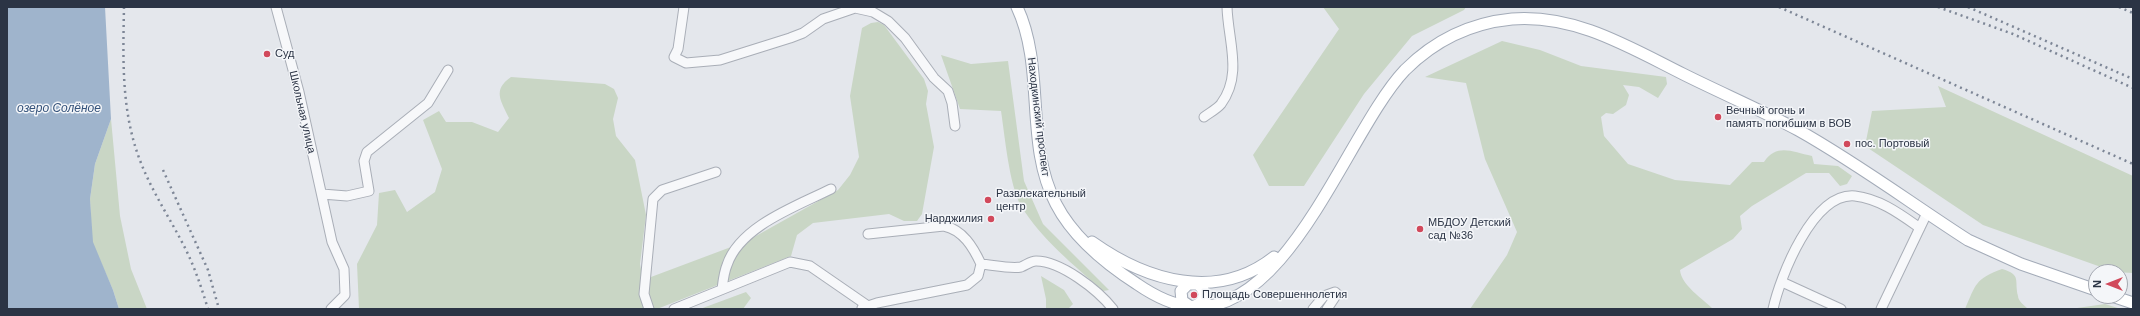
<!DOCTYPE html>
<meta charset="utf-8">
<style>
body{margin:0}
#map{position:relative;width:2140px;height:316px;overflow:hidden;background:#e4e7ec;font-family:Helvetica,sans-serif}
canvas{display:block}
.frame{position:absolute;inset:0;border:8px solid #2b3445;pointer-events:none}
.north{position:absolute;left:2088px;top:264px;width:40px;height:40px;box-sizing:border-box;background:#f4f6f9;border:1px solid #a4a8b1;border-radius:50%;rotate:270deg;font-size:11px;font-weight:700;line-height:16px;text-align:center;color:#2b3445}
.north::after{content:'';display:block;margin:auto;width:14px;height:18px;background:#d1495b;clip-path:polygon(50% 0,100% 100%,50% 72%,0 100%)}
</style>
<div id="map">
<canvas width="2140" height="316"></canvas>
<div class="frame"></div>
<div class="north">N</div>
</div>
<script>
const g = document.querySelector('canvas').getContext('2d');
g.lineJoin = 'round';
function paint(path, color) { g.fillStyle = color; g.fill(path, 'evenodd'); }
function stroke(path, color, width, dash) { g.strokeStyle = color; g.lineWidth = width; g.lineCap = dash ? 'butt' : 'round'; g.setLineDash(dash || []); g.stroke(path); }
function write(font, color, halo, rows, align = 'center') {
  g.font = font + ' Helvetica,sans-serif'; g.lineWidth = 3; g.setLineDash([]); g.textBaseline = 'middle'; g.strokeStyle = halo; g.fillStyle = color; for (const [text, x, y, turn = 0] of rows) {
    g.save(); g.translate(x, y); g.rotate((+turn || 0) * Math.PI / 180); g.textAlign = isNaN(turn) ? turn : align; if (halo) g.strokeText(text, 0, 0); g.fillText(text, 0, 0); g.restore();
  }
}
paint(new Path2D(`
 M1323 7H1466L1464 10 1412 36 1364 94 1304 186H1269L1253 155 1339 29Z
 M878 22 884 25 924 79 928 91 926 104 934 147 922 214 917 221H904L889 214 813 223 797 235 791 256 657 309H359L357 264 377 225 379 193 395 190 407 212 435 192 442 169 423 120 439 111 446 122H472L498 132 509 118C501 101 492 90 511 77L605 84 614 89 618 98 613 119 616 136 635 160 646 215 640 264 643 280 747 241 838 190 850 175 859 157 850 96 862 28 871 23Z
 M1502 41 1540 50 1581 66 1666 77 1667 84 1658 98 1639 87 1623 85 1629 95 1626 105 1613 114 1606 113 1601 117 1604 136 1628 164 1675 180 1730 185 1752 162H1764C1777 143 1792 152 1812 156L1814 164 1838 166 1852 176 1847 184 1840 186 1829 173H1806L1752 206 1740 216 1742 229 1733 239 1680 270C1681 285 1703 299 1713 309H1470L1507 255 1517 232 1485 159 1466 83 1425 77Z
 M941 55 971 64 1008 61 1024 181 1043 224 1109 290 1103 291C1074 265 1042 240 1021 206 1009 184 1005 137 1001 111L960 109Z
 M1938 86 2133 176V273L2115 272 1983 225 1865 146 1872 111 1946 107Z
 M111 119 120 216 131 269 147 309H119L113 290 92 242 90 199 95 164Z
 M2002 269C2022 275 2014 280 2018 296 2018 301 2024 305 2028 309H1965C1976 284 1975 279 2002 269Z
 M1041 276 1064 290 1073 304 1068 309H1046V299Z
 M746 292 751 298 743 309H700Z
 M2105 304 2121 309H2070Z`), '#c9d6c5');
paint(new Path2D(`
 M7 7H105L111 119 95 164 90 199 93 242 113 290 119 309H7Z`), '#9fb4cc');
const minor = new Path2D(`
 M276 7 299 92 332 242 344 269 345 295 331 309
 M684 7 678 49 674 57 686 63 720 60 790 38 803 33 823 19 855 8 873 12 888 21 905 38 934 78 948 91 952 103 955 126
 M1204 117C1209 113 1217 109 1221 104 1243 74 1228 41 1227 7
 M322 194 347 196 369 191 364 161 367 152 428 103 448 70
 M868 234 944 226C963 230 973 247 981 264
 M981 264C993 265 1010 269 1021 267 1026 265 1031 261 1036 261 1061 261 1098 290 1113 309
 M1782 282 1841 309
 M722 289C723 281 724 272 727 265 740 226 797 206 831 189
 M862 308 877 303 967 285 978 276 981 264
 M649 309 644 294 653 199 662 190 716 172
 M674 309 790 262 810 266 868 306
 M1313 309 1324 296 1335 292 1337 294 1327 309
 M1773 309C1780 277 1813 192 1855 196 1880 199 1900 214 1920 228
 M1881 309 1927 213`);
const major = new Path2D(`
 M1017 7C1046 69 1024 143 1056 204 1073 237 1106 264 1137 284 1153 295 1172 305 1192 307 1290 313 1348 130 1405 70 1434 41 1471 23 1512 19 1575 14 1629 47 1683 74 1721 93 1761 110 1798 130 1857 163 1912 204 1968 240L2021 264 2096 290
 M1092 242C1147 281 1217 302 1274 257
 M1204 296C1201 303 1199 305 1191 307L1182 301 1181 291 1188 284H1198C1206 290 1205 299 1205 309
 M2112 296 2133 303`);
stroke(minor, '#a9aeb7', 11);
stroke(major, '#a3abb8', 13);
stroke(minor, '#f7f8fa', 9);
stroke(major, '#fff', 11);
stroke(new Path2D(`
 M124 7C123 60 121 113 141 163 152 191 169 217 183 244 194 265 201 286 208 309
 M1779 7 2133 164
 M1938 7 2013 34 2133 88
 M1968 7 2133 79
 M2119 7 2133 13
 M163 170 208 270 219 309`), '#7d8696', 2.5, [2, 4]);
for (const [x, y, r, color] of [
 [267,54,4,"#d1495b"],
 [1718,117,4,"#d1495b"],
 [1847,144,4,"#d1495b"],
 [988,200,4,"#d1495b"],
 [991,219,4,"#d1495b"],
 [1420,229,4,"#d1495b"],
 [1194,295,4,"#d1495b"]
]) { const dot = new Path2D(); dot.arc(x, y, r, 0, 2 * Math.PI); g.fillStyle = color; g.fill(dot); stroke(dot, '#f4f6f9', 1.5); }
write('11px', '#2b3445', '#f4f6f9', [
 ["Суд",275,54],
 ["Вечный огонь и",1726,111],
 ["память погибшим в ВОВ",1726,124],
 ["пос. Портовый",1855,144],
 ["Развлекательный",996,194],
 ["центр",996,207],
 ["Нарджилия",983,219,"right"],
 ["МБДОУ Детский",1428,223],
 ["сад №36",1428,236],
 ["Площадь Совершеннолетия",1202,295]
], 'left');
write('11px', '#2b3445', '#f4f6f9', [
 ["Школьная улица",302,112,77],
 ["Находкинский проспект",1038,117,83]
]);
write('italic 12px', '#34527a', '#f4f6f9', [
 ["озеро Солёное",59,109]
]);
</script>
